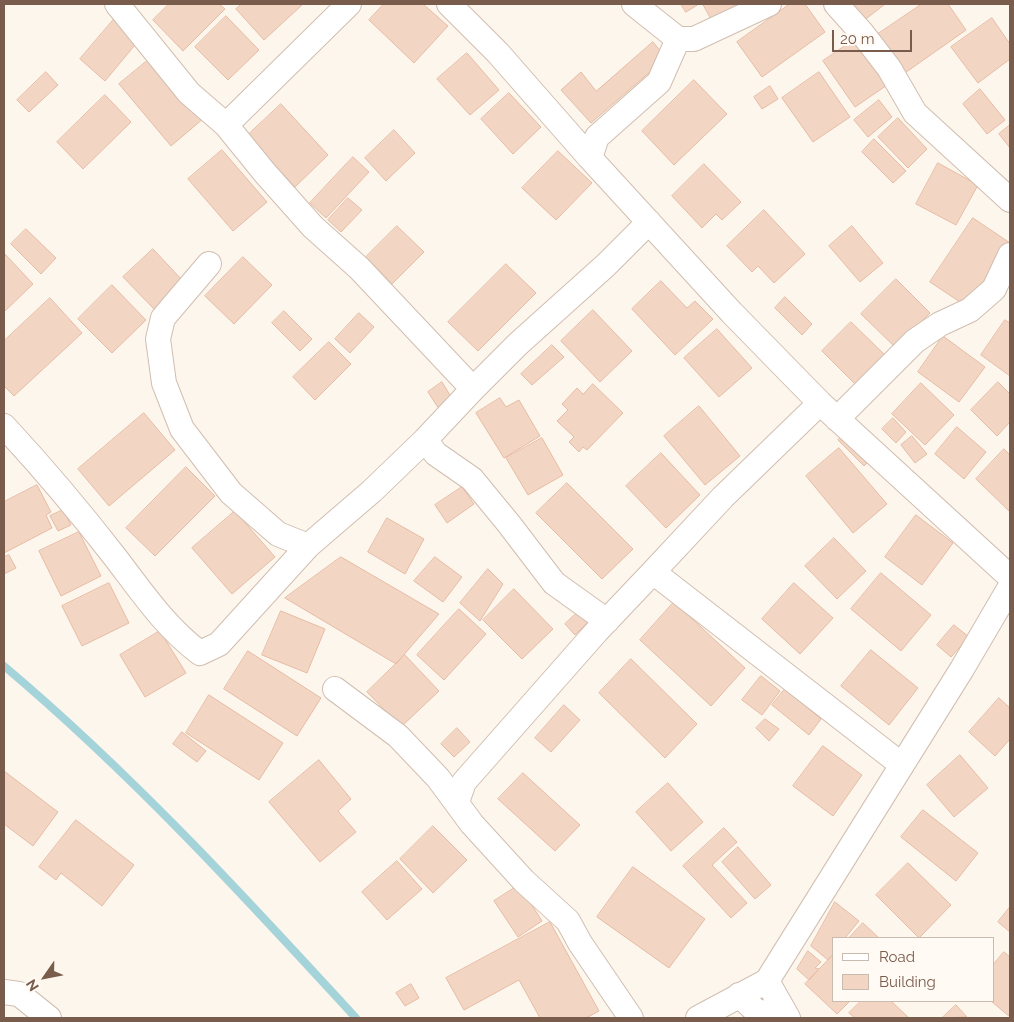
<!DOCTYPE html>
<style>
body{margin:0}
#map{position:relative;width:1014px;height:1022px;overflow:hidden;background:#fdf6ec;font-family:Raleway,sans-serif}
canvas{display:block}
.frame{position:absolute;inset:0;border:5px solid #7a5c4d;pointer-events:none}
.legend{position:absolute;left:832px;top:937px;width:162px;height:65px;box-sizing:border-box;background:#fffaf3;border:1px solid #cabbb1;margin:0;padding:6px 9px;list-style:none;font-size:15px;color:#7a5c4d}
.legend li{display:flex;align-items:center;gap:10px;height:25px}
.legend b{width:25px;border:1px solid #cabbb1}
.north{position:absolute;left:20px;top:952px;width:50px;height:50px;-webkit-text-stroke:4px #fffaf3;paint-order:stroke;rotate:237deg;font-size:14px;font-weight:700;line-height:20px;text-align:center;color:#7a5c4d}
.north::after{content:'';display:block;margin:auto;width:18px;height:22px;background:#7a5c4d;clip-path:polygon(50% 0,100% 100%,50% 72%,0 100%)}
.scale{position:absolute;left:832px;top:30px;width:80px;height:22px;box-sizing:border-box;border:2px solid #7a5c4d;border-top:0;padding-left:6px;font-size:15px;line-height:18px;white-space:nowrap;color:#7a5c4d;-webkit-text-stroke:4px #fffaf3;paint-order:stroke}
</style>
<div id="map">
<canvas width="1014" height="1022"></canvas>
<div class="frame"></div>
<ul class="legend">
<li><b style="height:6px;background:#fff"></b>Road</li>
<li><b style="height:14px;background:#f3d5c3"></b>Building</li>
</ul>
<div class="north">N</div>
<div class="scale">20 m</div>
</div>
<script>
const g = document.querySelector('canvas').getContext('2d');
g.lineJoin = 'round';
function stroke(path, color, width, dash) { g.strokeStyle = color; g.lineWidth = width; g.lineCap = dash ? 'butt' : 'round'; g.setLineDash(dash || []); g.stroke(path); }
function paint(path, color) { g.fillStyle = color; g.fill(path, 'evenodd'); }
stroke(new Path2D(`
 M4 666C131 773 244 896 356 1018`), '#a5d3da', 8);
const building = new Path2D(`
 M169 4H219L225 9 183 51 153 20Z
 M242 4H301L302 5 264 40 236 9Z
 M384 4H423L448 26 414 63 369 20Z
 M681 4H699L686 12Z
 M703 4H750L714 24Z
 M790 4H805L825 32 762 77 737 42Z
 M848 4H885L862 22Z
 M922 4H948L966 30 902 75 875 36Z
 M226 16 259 50 228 80 195 47Z
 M115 18 140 39 105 81 80 59Z
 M992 18 1010 44V59L978 83 951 47Z
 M858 37 890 83 855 107 823 61Z
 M653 42 666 58 591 123 561 90 581 72 596 91Z
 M467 53 499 90 470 115 437 79Z
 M152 57 204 118 171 146 119 84Z
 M46 72 58 85 29 112 17 100Z
 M819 72 850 117 813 142 782 98Z
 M694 80 727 114 674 165 642 131Z
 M770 86 778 99 762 109 754 97Z
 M980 89 1005 120 987 134 963 104Z
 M509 93 541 127 513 154 481 119Z
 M105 95 131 122 83 169 57 142Z
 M879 100 892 117 868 137 854 120Z
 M281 104 328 155 295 187 247 136Z
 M898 118 927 149 908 168 878 137Z
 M1010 125V148L999 134Z
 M394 130 415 153 386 181 365 158Z
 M874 139 906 171 893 183 862 152Z
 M222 150 267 202 233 231 188 179Z
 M558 151 592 183 556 220 522 188Z
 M353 157 369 172 326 218 310 203Z
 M938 163 978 185 956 225 916 204Z
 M704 164 741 202 722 220 716 214 702 228 672 196Z
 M348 198 362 210 341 232 328 220Z
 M764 210 805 254 774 283 758 266 752 272 727 246Z
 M973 218 1010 243V246L969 308 930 282Z
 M397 226 424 252 392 284 366 257Z
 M852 226 883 263 860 282 829 246Z
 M26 229 56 258 41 274 11 244Z
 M153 249 183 281 154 309 123 277Z
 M4 253 33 284 4 312Z
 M243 257 272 285 234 324 205 296Z
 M506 264 536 293 478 351 448 322Z
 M896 279 930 313 896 348 861 314Z
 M661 281 687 308 695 301 713 319 675 355 632 309Z
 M112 285 146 320 112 353 78 319Z
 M785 297 812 324 802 335 775 308Z
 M50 298 82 333 14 396 4 386V341Z
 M593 310 632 351 600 382 561 341Z
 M284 311 312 339 300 351 272 323Z
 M359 313 374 327 350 353 335 339Z
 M1005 320 1010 323V376L981 355Z
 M851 322 885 355 856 385 822 351Z
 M717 329 752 368 719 397 684 358Z
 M943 336 985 367 959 402 918 372Z
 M329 342 351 364 315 400 293 377Z
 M552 345 564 357 532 385 521 374Z
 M442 382 453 400 439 409 428 392Z
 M998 382 1010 394V422L997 436 971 410Z
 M921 383 954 415 925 445 892 414Z
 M593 384 623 413 587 450 583 447 579 452 569 442 574 437 557 421 568 410 562 404 577 388 583 394Z
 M500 398 506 407 519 400 540 436 504 458 476 413Z
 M699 406 740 456 705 485 664 436Z
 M144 413 175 450 109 506 78 469Z
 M893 418 906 432 896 443 882 429Z
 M957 427 986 452 964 479 935 454Z
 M848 430 874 456 864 466 838 440Z
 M912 436 927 454 915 463 901 445Z
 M542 438 563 475 528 495 506 458Z
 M839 448 887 504 853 533 806 476Z
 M1004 449 1010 455V512L976 479Z
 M661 453 700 495 666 528 626 486Z
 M186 467 215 496 155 556 126 528Z
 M567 483 633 549 602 579 536 513Z
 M37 485 51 512 46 515 52 528 4 553V502Z
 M462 487 474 504 447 523 435 505Z
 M63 510 71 525 58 531 50 516Z
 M235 511 275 557 232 594 192 548Z
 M916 515 953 543 922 585 885 557Z
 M387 518 424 539 405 574 368 552Z
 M79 532 101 576 61 596 39 551Z
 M834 538 866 571 837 599 805 566Z
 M9 555 16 568 4 574V557Z
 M341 557 439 614 396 664 285 598Z
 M435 557 462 577 443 602 414 581Z
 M488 569 503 584 480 621 460 603Z
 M881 573 931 615 901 651 851 609Z
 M109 583 129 623 82 646 62 606Z
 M794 583 833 618 800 654 762 619Z
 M514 589 553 629 522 659 483 620Z
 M674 602 745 668 711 706 640 640Z
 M459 609 486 634 444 680 417 655Z
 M281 611 325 629 307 673 262 655Z
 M578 612 588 622 575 635 565 624Z
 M954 625 969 637 951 657 937 645Z
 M160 631 186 673 145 697 120 655Z
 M871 650 918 688 889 725 841 686Z
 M248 651 321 698 297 736 224 689Z
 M405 655 439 691 401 727 367 692Z
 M631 659 697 724 665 758 599 693Z
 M761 676 780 691 762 715 742 700Z
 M785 689 821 719 809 735 772 705Z
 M209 695 283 743 259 780 186 733Z
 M999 698 1010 708V739L995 756 969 732Z
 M564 705 580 720 551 752 535 738Z
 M765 719 779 729 769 741 756 728Z
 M457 728 470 742 454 757 441 744Z
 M182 732 206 751 197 762 173 744Z
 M823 746 862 775 833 816 793 786Z
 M960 755 988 788 954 817 927 785Z
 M319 760 351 799 338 811 356 832 320 862 269 802Z
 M4 771 58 812 33 846 4 824Z
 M523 773 580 825 555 851 498 799Z
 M668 783 703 822 671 851 636 812Z
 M923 810 978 853 956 881 901 837Z
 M76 820 134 865 102 906 61 873 56 880 39 867Z
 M433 826 467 860 433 893 400 859Z
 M724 828 737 842 712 865 747 903 731 918 683 866Z
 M738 847 771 885 755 899 722 862Z
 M397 861 422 889 387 920 362 892Z
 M908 863 951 905 919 938 876 895Z
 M633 867 705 919 669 968 597 917Z
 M519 885 542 921 518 937 494 901Z
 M835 902 859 921 845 938H833V954L828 960 811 946Z
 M1010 907V932L998 922Z
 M550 922 599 1011 586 1018H540L519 980 464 1010 446 978Z
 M863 923 879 938H849Z
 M808 951 821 962 815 968 819 969 809 980 797 969Z
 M1004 952 1010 957V1017L991 1001H993V965Z
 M833 955V1001H850L837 1014 805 984Z
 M411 984 419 998 405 1006 396 993Z
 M861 1001H891L909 1018H855L849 1013Z
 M956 1005 967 1017 942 1018Z`);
paint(building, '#f3d5c3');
stroke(building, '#e6bba3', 1);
const minor = new Path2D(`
 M117 4 189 93 226 125 265 173 313 227 359 268 473 389
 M449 4 498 53 590 158 732 313 820 403 1010 577
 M634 4 678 39H694L769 4
 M836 4 862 33 889 68 915 113 1010 200
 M226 125 349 4
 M590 158 597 137 659 82 678 39
 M209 264 163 318 158 339 164 383 182 429 231 493 278 534 308 546
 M837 419 915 341 940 324 970 310 994 289 1010 255
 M4 426C43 468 80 512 115 557 141 591 165 627 200 653L219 644 308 546 372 491 425 440 473 389 518 344 606 265 649 222
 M425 440 436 454 472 479 509 524 554 583 607 621
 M653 572 902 765
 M335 689 398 736 438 778 472 824 524 881 568 921 580 943 631 1018
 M457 802 464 782 597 631 653 572 723 497 820 403
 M4 992 19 994 49 1018
 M739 995 756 1011 788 1018
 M698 1018 767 981
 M788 1018 767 981 962 669 1010 587`);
stroke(minor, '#d1beb0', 26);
stroke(minor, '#fff', 24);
</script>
